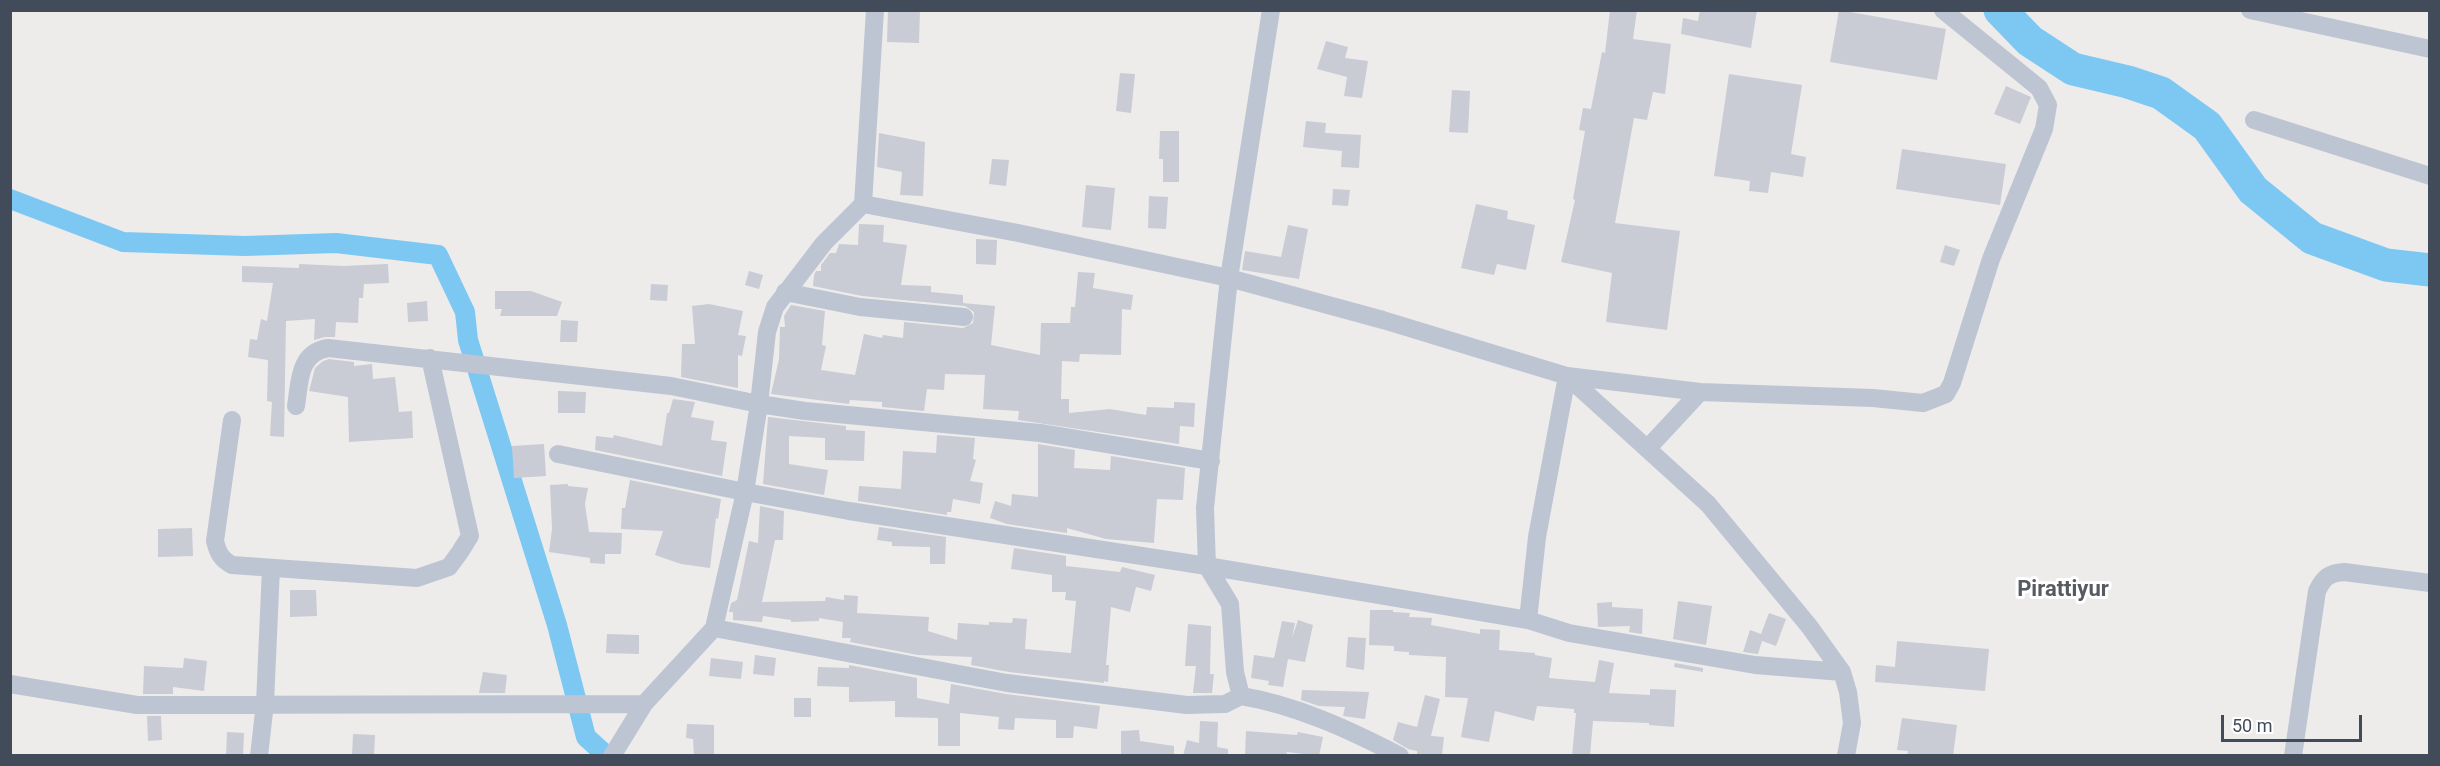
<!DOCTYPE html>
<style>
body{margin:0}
#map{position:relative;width:2440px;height:766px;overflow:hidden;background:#eeebeb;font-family:Roboto,sans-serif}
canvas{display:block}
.frame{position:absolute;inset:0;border:12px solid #424b5a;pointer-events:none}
.scale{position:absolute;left:2221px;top:715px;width:141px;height:27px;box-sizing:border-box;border:3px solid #424b5a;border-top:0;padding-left:8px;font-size:18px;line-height:21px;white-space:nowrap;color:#424b5a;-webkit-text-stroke:4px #fff;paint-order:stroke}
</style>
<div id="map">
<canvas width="2440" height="766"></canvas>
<div class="frame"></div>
<div class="scale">50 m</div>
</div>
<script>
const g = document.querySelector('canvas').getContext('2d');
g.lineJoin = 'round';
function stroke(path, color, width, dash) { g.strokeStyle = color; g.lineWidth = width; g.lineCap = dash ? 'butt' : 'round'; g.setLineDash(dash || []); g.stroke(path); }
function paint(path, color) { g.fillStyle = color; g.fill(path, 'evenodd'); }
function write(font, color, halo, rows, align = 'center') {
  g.font = font + ' Roboto,sans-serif'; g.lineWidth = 6; g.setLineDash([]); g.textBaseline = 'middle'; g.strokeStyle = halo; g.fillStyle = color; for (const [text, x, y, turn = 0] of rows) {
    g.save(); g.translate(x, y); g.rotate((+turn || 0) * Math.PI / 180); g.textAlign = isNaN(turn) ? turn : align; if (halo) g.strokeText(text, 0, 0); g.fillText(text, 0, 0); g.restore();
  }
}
stroke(new Path2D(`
 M10 199 123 242 245 246 336 243 438 255 465 312 468 340 557 625 586 737 607 756`), '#7dc8f2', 20);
stroke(new Path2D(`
 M2000 10 2030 41 2073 69 2128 82 2161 93 2207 126 2253 190 2312 238 2386 265 2430 270`), '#7dc8f2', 33);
paint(new Path2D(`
 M888 10H920L919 43 887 42Z
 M1610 10H1637L1633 39 1671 44 1665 94 1653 92 1647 120 1634 118 1615 223 1680 231 1667 330 1606 322 1612 273 1561 262 1575 200 1573 199 1585 131 1579 130 1583 108 1591 109 1602 52 1605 53Z
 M1700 10H1757L1751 48 1681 34 1683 18 1698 21Z
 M1839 10 1946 29 1937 80 1830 62Z
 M1326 41 1348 47 1345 58 1368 61 1362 98 1344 96 1347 77 1317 69Z
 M1120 73 1135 74 1131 113 1116 111Z
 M1729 74 1802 85 1791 154 1806 157 1803 177 1771 172 1768 193 1749 191 1750 181 1714 176Z
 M2006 86 2031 97 2020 124 1994 114Z
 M1452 90 1470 91 1468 133 1449 132Z
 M1306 121 1326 123 1325 133 1361 135 1359 168 1341 167 1342 151 1303 147Z
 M1160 131H1179V182H1163V159H1159Z
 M879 133 925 142 923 196 900 195 902 172 877 167Z
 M1902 149 2006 164 2000 205 1896 189Z
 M992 159 1009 160 1006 186 989 184Z
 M1086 185 1115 188 1111 230 1082 227Z
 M1333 189 1350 190 1348 206 1332 205Z
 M1149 196 1168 197 1166 229 1148 228Z
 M1476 204 1508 211 1507 219 1535 225 1526 270 1497 264 1494 275 1461 268Z
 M859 224 884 225 883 242 907 245 901 285 931 286V292L963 295V303L995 306 991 345 1040 355 1041 323H1070L1071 307H1075L1078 272 1095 273 1093 288 1133 295 1131 310 1122 309 1121 355 1080 354 1079 362 1062 361 1061 399H1069V413L1110 409 1146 415 1147 407 1174 408V402L1195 403 1194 427 1180 426 1179 444 1018 420 1019 411 983 409 985 375 945 374 944 390 927 389 924 411 882 407V402L850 400 849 404 771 394 779 359 780 327H785L784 316 791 305 825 311 822 345 826 346 821 370 855 375 864 334 882 338 883 335 903 338 904 322 963 328 973 323 974 312 965 306 862 296 813 286 814 275 816 271H821V265L830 253H836L839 244 858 245Z
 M1288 225 1308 229 1299 279 1242 270 1245 251 1281 257Z
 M976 239 997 240 996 265 976 264Z
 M1945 245 1960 250 1954 266 1940 262Z
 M299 264 343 266 388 264 389 283 364 284 363 298H359L358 323 336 322 335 337H325L314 340 315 319 286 321 284 437 270 436 272 402 267 401 268 360 248 357 250 339 257 340 261 319 267 321 273 283 242 282V266L299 268Z
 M749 271 763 275 759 289 745 285Z
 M651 284 668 285 667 301 650 300Z
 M495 291H531L562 302 557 316H500L502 309H495Z
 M427 301 428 321 408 322 407 303Z
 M709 304 743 311 738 335 746 336 742 356 738 355V388L681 377 682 344H695L692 306Z
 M561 320 578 321 577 342H560Z
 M329 359 354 362V366L372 364 373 379 395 377 399 412 412 411 413 438 349 442 348 397 309 391 315 368 323 361Z
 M558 391 586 392 585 413H558Z
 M673 399 695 402 691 417 714 421 711 440 727 442 722 476 595 450 596 436 613 438 614 435 662 446 667 413H669Z
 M768 417 846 426V430L865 431 864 461 825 460V438L789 436V464L828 470 824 495 763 484Z
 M937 435 975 438 973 459 976 460 970 481 983 483 980 504 953 499 951 512H947V515L858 501 859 486 901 489 903 451 936 453Z
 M544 444 546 476 514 478 512 446Z
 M1038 444 1075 450 1074 468 1110 470 1111 456 1185 468 1183 500 1157 499 1154 543 1106 539 1067 528V533L1007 524 990 518 995 501 1011 506 1012 494 1038 497Z
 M630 480 721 499 718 519 716 518 710 568 681 564 655 555 663 531 621 529 622 508H625Z
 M568 484V486L588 488 585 504 589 532 622 533 621 554H605V564L590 563V558L549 552 552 529 550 485Z
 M760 506 784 511 783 540H775L762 602 825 601 826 597 844 600V595L858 596 857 613 929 617 928 631 957 640 958 623 989 625V622L1012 623 1013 618 1027 619 1025 649 1071 653 1076 601 1065 600 1066 592H1052V575L1011 569 1014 548 1066 556V566L1120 572 1122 567 1155 575 1151 591 1136 587 1130 612 1111 607 1106 665H1109L1108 682 1104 681V683L1009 672 971 665 972 657 918 655 850 642 851 638H842L843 622 819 618V621L791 622V620L763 616 762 622 733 620V612H729L731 603 737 600 749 541 758 543Z
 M879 527 946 537 945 564H930V547L892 546V542L877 540Z
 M192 528 193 556 158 557V529Z
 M290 590H316L317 616 290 617Z
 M1678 601 1712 606 1706 645 1673 639Z
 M1612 602V607L1643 609 1642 634 1629 632 1630 626 1598 627 1597 603Z
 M1370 610H1393V612L1410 613 1409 617 1432 618 1431 625 1480 634V629L1500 630 1499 650 1535 653V655L1552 658 1549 678 1595 682 1599 660 1614 663 1609 693 1650 695V689L1676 690 1674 727 1649 725V723L1593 721 1590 756H1572L1576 713H1574V709L1537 706 1534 721 1495 711 1489 742 1461 737 1468 698 1445 697 1446 657 1409 655V652L1394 651V646L1369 645Z
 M1769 613 1786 619 1776 646 1762 641 1758 654 1743 652 1750 630 1761 634Z
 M1298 620 1313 625 1305 662 1288 659 1283 687 1268 685 1269 681 1251 678 1254 655 1274 658 1282 621 1295 623 1292 638Z
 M1188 624 1211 626 1210 674H1214L1212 693H1193L1196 666H1185Z
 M607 634 639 635V654L606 653Z
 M1348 637 1366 638 1364 670 1346 667Z
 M1897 641 1989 649 1985 691 1875 682 1876 665 1895 667Z
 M755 655 776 658 774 676 753 674Z
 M184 658 207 661 204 691 173 687V694H143L144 666 183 668Z
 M711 658 743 662 741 679 709 676Z
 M1675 663 1703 668V672L1674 667Z
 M849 665 917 678V698L949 704 951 684 1006 694 1100 706 1097 729 1074 726 1073 738H1056V720L1015 718 1014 730 998 729 999 717 960 713V746H938V718L895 717V701L849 702V687L817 686 818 667 849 668Z
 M483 672 507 675 505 693H479Z
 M1302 690 1369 692 1365 719 1343 716 1345 707 1319 706 1301 700Z
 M1425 695 1440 699 1431 736 1444 737 1442 755 1417 754V751L1408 749 1393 740 1398 722 1417 727Z
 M794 698H811V717H794Z
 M147 716H161L162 740 148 741Z
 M1902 718 1957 725 1953 756H1907L1908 751 1897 750Z
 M1200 721 1218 722 1217 747 1228 749V756H1183L1187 740 1199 743Z
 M687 724 714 725V756H694L693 739 686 738Z
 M1139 730 1140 741 1174 746V756H1121V731Z
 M1246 731 1297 735 1298 732 1323 737 1319 756 1287 752 1286 755 1245 756Z
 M227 732 244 733 243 756H226Z
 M353 734 375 735 374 756H352Z`), '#c9ccd4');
stroke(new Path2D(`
 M875 10 863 204 1018 233 1229 278 1383 320 1567 376 1708 504 1809 626 1842 672 1848 692 1852 723 1846 756
 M1271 10 1229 278 1205 508 1207 566 1230 604 1235 672 1241 696C1296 705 1350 730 1400 756
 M2250 10 2430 49
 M2254 120 2430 176
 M785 292 860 307 964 317
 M296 406C300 382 298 353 328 348L671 386 759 404 805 411 1040 433 1211 461
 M232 420 215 541C218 553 221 559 232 565L417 578 449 567 460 552 470 536 430 358
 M1647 449 1700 392
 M558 454 745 492 849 511 1207 566 1528 620 1569 633 1755 665 1842 672
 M1528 620 1537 537 1567 376 1700 392 1873 398 1923 403 1946 394 1952 383 1991 259 2044 129 2048 105 2039 88 1943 10
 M714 628 1007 683 1187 705 1225 704 1241 696
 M10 684 137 705 644 704
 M259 756 265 703 271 568
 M612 756 644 704 714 628 745 492 759 404 767 332 775 307 824 243 863 204
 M2293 756 2317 591C2324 577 2329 573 2344 572L2430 583`), '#bdc5d2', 18);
write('bold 22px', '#575a61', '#fff', [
 ["Pirattiyur",2063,590]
]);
</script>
